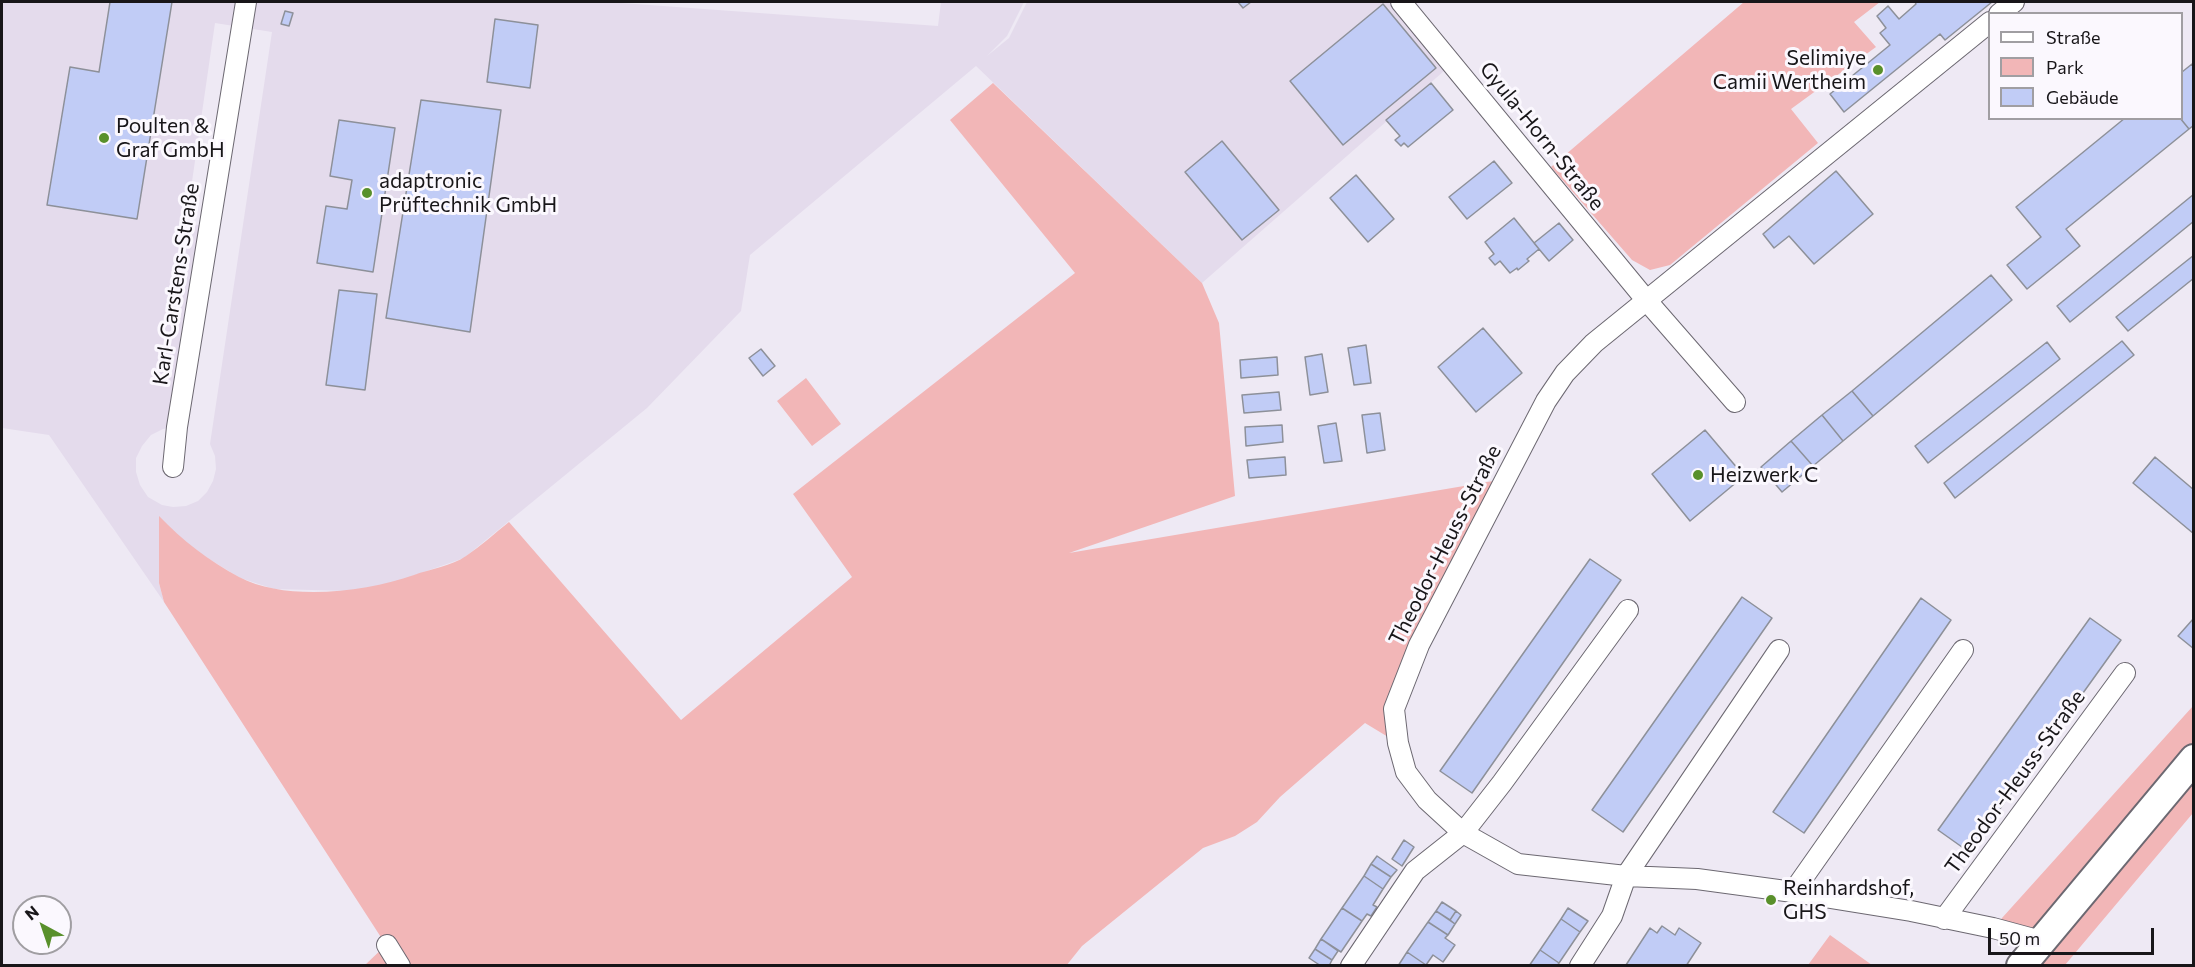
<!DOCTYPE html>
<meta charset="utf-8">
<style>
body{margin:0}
#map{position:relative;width:2195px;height:967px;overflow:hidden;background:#eee9f4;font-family:Commissioner,sans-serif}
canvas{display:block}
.frame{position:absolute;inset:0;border:3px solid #181619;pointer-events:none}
.legend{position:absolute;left:1988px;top:12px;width:195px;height:108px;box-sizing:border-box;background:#fbf8fe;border:2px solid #a09ea2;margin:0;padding:8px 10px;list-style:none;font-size:18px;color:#181619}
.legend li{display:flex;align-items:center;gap:12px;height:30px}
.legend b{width:30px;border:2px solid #a09ea2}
.north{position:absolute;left:12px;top:895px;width:60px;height:60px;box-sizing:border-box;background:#fbf8fe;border:2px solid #a09ea2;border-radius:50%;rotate:320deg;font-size:16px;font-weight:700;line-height:24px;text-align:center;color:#181619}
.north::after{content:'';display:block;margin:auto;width:21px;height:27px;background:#59902b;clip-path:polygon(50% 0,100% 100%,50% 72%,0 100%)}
.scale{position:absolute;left:1988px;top:928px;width:166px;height:27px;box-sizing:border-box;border:3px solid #181619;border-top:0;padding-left:8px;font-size:18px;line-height:21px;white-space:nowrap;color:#181619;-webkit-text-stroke:4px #fbf8fe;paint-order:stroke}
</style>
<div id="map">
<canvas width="2195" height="967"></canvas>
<div class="frame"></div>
<ul class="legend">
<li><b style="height:8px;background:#fff"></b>Straße</li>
<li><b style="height:16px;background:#f2b6b7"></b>Park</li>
<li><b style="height:16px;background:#c1ccf6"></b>Gebäude</li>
</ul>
<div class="north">N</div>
<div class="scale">50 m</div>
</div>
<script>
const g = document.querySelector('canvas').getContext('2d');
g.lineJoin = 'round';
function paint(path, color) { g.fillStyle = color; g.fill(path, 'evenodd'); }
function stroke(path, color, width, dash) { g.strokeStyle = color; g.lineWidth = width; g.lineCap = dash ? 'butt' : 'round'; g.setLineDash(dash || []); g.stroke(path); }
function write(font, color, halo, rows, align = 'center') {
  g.font = font + ' Commissioner,sans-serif'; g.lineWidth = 6; g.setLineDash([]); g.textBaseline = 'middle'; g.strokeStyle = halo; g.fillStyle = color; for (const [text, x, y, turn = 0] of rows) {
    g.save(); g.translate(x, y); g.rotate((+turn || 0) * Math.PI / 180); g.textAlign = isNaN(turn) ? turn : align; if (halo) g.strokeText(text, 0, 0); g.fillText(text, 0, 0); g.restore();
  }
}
paint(new Path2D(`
 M2 2H608L938 26 941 2H1024L1007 36 987 56 1009 38 1027 2H1401L1452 64 1202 283 976 66 750 255 741 311 647 408 464 558 387 585 349 591 274 589 240 578 209 559 179 538 159 517V583L164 602 49 435 2 428ZM215 23 272 32 210 444 215 456 216 469 213 481 207 492 198 501 186 506 173 507 162 505 148 497 140 485 136 472V458L142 446 151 435 163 429 177 427 210 227 186 223Z`), '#e4dbec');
paint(new Path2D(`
 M1744 2H1880L1854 22 1876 47 1791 109 1818 143 1670 265 1650 270 1632 260 1551 167Z
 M993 83 1202 283 1219 323 1235 496 1069 553 1505 479 1394 709 1398 743 1365 723 1280 797 1257 822 1235 836 1203 848 1082 946 1066 966 365 965 386 945 164 602 159 583V516C182 540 209 561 239 577 287 602 365 592 414 575 430 569 452 566 466 556 481 546 495 533 509 522L681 720 852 577 793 494 1075 273 950 120Z
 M806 378 841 424 812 446 777 401Z
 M2193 706V813L2065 965H2021L2040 942 1993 928Z
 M1830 935 1872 965H1808Z`), '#f2b6b7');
const building = new Path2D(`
 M110 2H172L137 219 47 205 70 67 99 72Z
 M1238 2H1251L1243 8Z
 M1915 2H1992L1945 40 1940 34 1844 112 1830 94 1890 45 1880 33 1886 28 1877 16 1888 6 1899 19 1916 4Z
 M1383 4 1436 68 1343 145 1290 81Z
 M285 11 293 13 289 26 281 24Z
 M495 19 538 25 530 88 487 82Z
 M2192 64 2194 67V125L2189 129 2180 118 2182 72Z
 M1431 83 1453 110 1408 147 1404 143 1401 146 1395 140 1400 136 1386 120Z
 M421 100 501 110 470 332 386 318Z
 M2125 118H2180L2189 129 2066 229 2080 246 2027 289 2007 265 2041 237 2016 207Z
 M339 120 395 128 373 272 317 263 326 206 347 209 352 180 330 176Z
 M1222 141 1279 210 1242 240 1185 172Z
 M1494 161 1512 183 1467 219 1449 197Z
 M1836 171 1873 214 1814 264 1789 236 1774 248 1763 234Z
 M1356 175 1394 219 1368 242 1330 198Z
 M2194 194V221L2070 322 2057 306Z
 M1514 218 1539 249 1527 259 1529 261 1518 270 1517 268 1510 273 1500 261 1495 265 1489 258 1494 254 1485 242Z
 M1559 223 1573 240 1549 261 1534 243Z
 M2194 255V278L2128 331 2116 317Z
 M1991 275 2012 300 1873 416 1852 391Z
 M339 290 377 294 365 390 326 385Z
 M1483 328 1522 373 1476 412 1438 367Z
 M2122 341 2134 355 1955 498 1944 483Z
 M2047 342 2060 359 1928 463 1915 446Z
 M1366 345 1371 383 1354 385 1348 348Z
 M761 349 775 366 763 376 749 358Z
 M1322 354 1328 392 1310 395 1305 357Z
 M1277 357 1278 375 1241 378 1240 360Z
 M1852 391 1873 416 1843 441 1822 415Z
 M1279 392 1281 410 1244 413 1242 395Z
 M1380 413 1385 450 1367 453 1362 415Z
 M1822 415 1843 441 1813 466 1791 441Z
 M1336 423 1342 461 1324 463 1318 426Z
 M1282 425 1283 442 1246 446 1245 427Z
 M1705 430 1744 476 1690 521 1652 474Z
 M1791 441 1813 466 1782 492 1761 467Z
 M1285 457 1286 475 1249 478 1247 460Z
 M2155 457 2194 490V534L2133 483Z
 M1590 559 1621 580 1472 793 1440 771Z
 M1742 597 1772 618 1623 832 1592 810Z
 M1921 598 1951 620 1804 833 1773 812Z
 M2090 618 2121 640 1969 852 1938 830Z
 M2194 618V649L2178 636Z
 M1404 840 1414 847 1402 866 1392 859Z
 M1377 856 1397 870 1391 877 1371 864Z
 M1371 864 1391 877 1383 889 1364 876Z
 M1364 876 1383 889 1373 905 1377 907 1371 916 1367 914 1362 921 1342 908Z
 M1442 902 1456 911 1450 920 1436 911Z
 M1342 908 1362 921 1341 952 1321 939Z
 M1568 908 1588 921 1580 932 1561 919Z
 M1436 911 1455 924 1448 935 1428 922Z
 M1456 911 1461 915 1455 924 1450 920Z
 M1561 919 1580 932 1559 963 1540 950Z
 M1428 922 1448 935 1445 938 1455 945 1443 962 1433 955 1426 965 1407 952Z
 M1662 926 1675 935 1679 928 1701 943 1686 966 1626 965 1650 928 1657 933Z
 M1321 939 1338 951 1332 960 1315 949Z
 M1315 949 1332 960 1329 966H1321L1309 958Z
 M1540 950 1559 963 1557 966H1529Z
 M1407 952 1426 965 1398 966Z`);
paint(building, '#c1ccf6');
stroke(building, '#8d9099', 1.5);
const minor = new Path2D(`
 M1401 2 1647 301 1735 402
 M1999 14 2014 2
 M1990 22 1594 343 1565 373 1546 401 1419 645 1394 709 1398 743 1406 772 1427 800 1463 833 1518 864 1626 876 1697 879 1793 892 1911 911 1993 928 2041 941
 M173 467 177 427 246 2
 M1793 892 1963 650
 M1944 919 2125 673
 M387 945 400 966
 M1351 966 1415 871 1463 833 1502 783 1628 610
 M1580 966 1612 916 1626 876 1779 650`);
const secondary = new Path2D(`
 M2021 966 2194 759`);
stroke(minor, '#6c6871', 22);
stroke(secondary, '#6c6871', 32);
stroke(minor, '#fff', 20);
stroke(secondary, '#fff', 28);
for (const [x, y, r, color] of [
 [1878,70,6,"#59902b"],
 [104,138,6,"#59902b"],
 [367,193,6,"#59902b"],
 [1698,475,6,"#59902b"],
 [1771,900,6,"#59902b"]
]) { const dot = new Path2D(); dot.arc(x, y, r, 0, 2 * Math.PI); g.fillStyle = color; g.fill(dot); stroke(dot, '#fbf8fe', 2); }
write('21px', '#181619', '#fbf8fe', [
 ["Selimiye",1866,58,"right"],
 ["Camii Wertheim",1866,82,"right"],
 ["Poulten &",116,126],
 ["Graf GmbH",116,150],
 ["adaptronic",379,181],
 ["Prüftechnik GmbH",379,205],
 ["Heizwerk C",1710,475],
 ["Reinhardshof,",1783,888],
 ["GHS",1783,912]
], 'left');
write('21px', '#181619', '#fbf8fe', [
 ["Gyula-Horn-Straße",1542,136,51],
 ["Karl-Carstens-Straße",176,284,-81],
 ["Theodor-Heuss-Straße",1445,545,-63],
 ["Theodor-Heuss-Straße",2015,782,-54]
]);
</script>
